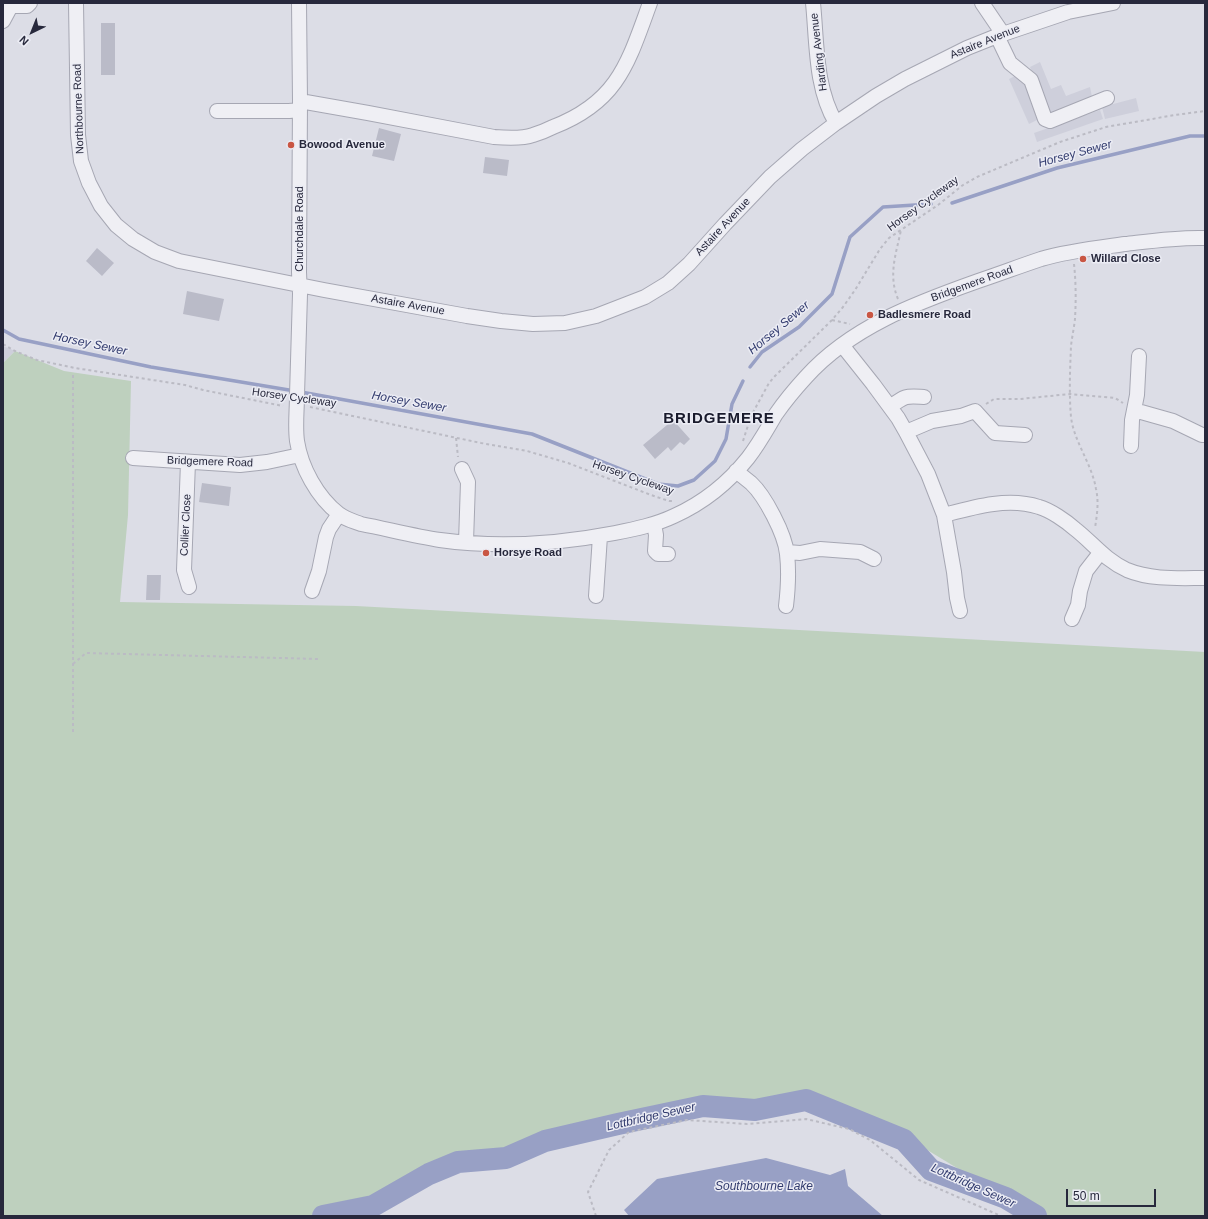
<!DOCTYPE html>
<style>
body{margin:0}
#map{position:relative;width:1208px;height:1219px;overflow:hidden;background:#dcdde6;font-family:Helvetica,sans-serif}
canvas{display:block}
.frame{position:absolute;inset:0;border:4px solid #27283c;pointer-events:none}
.north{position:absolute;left:12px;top:12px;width:40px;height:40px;-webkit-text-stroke:3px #ebecf4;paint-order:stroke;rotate:223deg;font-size:11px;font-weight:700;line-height:16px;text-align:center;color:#27283c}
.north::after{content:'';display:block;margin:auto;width:14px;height:18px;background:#27283c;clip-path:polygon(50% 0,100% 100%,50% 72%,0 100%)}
.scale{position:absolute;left:1066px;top:1189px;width:90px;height:18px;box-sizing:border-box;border:2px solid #27283c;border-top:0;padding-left:5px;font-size:12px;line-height:14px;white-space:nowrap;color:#27283c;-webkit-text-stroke:3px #ebecf4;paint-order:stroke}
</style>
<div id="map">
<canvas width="1208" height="1219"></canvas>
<div class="frame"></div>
<div class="north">N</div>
<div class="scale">50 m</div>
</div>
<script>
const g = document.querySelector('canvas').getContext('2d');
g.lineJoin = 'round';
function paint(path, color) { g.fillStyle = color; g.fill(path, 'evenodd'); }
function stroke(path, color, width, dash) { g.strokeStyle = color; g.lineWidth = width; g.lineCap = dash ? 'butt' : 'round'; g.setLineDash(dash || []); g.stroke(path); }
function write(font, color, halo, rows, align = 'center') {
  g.font = font + ' Helvetica,sans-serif'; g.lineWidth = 3; g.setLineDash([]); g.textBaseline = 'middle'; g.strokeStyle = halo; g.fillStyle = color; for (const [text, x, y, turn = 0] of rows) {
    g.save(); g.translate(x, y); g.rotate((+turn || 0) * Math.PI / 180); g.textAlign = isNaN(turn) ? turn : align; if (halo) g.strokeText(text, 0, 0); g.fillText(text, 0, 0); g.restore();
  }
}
paint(new Path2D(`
 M1040 62 1051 89 1061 85 1066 96 1090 87 1092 97 1050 114 1030 67Z
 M1021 73 1039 119 1029 124 1009 79Z
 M1136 98 1139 111 1105 119 1102 107Z
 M1100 110 1103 119 1037 142 1034 133Z
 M3 346 15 351 3 363Z`), '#cecfdb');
paint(new Path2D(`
 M15 351 64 371 131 381 128 515 120 602 356 606 1205 652V1216H1036L924 1148 806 1100 755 1110 703 1106 618 1124 545 1141 506 1158 458 1162 429 1174 373 1206 323 1216H3V363Z`), '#bed0be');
paint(new Path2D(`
 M766 1158 830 1175 845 1169 848 1186 883 1216H629L624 1210 657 1179Z`), '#98a0c5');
stroke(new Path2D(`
 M952 203 1057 168 1190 136H1205
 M3 330 19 339 151 367 295 391
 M750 367 762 352 799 327 832 294 850 237 883 207 931 204
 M301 392 532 434 658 484 678 486 694 480 715 461 726 439 732 404 743 381`), '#98a0c5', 3.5);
stroke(new Path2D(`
 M323 1216 373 1206 429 1174 458 1162 506 1158 545 1141 618 1124 703 1106 755 1110 806 1100 904 1140 931 1170 1006 1198 1036 1216`), '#98a0c5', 22);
paint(new Path2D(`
 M101 23H115V75H101Z
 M379 128 401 134 394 161 372 156Z
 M485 157 509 160 507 176 483 173Z
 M97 248 114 263 102 276 86 261Z
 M187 291 224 299 219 321 183 314Z
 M673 420 690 439 684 445 680 442 671 451 668 447 655 459 643 445Z
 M202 483 231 487 229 506 199 502Z
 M147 575H161L160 600H146Z`), '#babbc8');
const minor = new Path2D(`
 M76 3 78 135 81 161 89 183 101 206 116 225 133 239 155 252 179 261 324 290 467 316 501 321 533 324 565 323 596 316 645 297 668 283 689 264 725 224 770 177 802 149 836 123 876 96 905 79 967 48 997 36 1068 12 1113 3
 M299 3 300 101 299 272 300 294C299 327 298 361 297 395 297 410 295 426 297 441 301 467 317 497 339 514 345 519 353 521 361 524 387 529 414 536 440 540 498 548 558 544 615 533 635 529 655 525 674 516 703 503 728 483 748 458 759 444 767 429 776 414 785 401 795 389 806 377 851 327 916 303 978 281 999 274 1020 266 1041 259 1068 251 1096 248 1125 244 1151 241 1178 237 1205 238
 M813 3C817 42 815 88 836 123
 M982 3 1003 34
 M3 21 11 6H27L30 3
 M997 36 1010 63 1031 80 1045 119 1050 121 1107 98
 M300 101 368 113 494 137C506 138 522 139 533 135 540 133 547 130 553 127 618 102 628 63 650 3
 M217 111H289L300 110
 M842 345 873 384 898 418 906 432 928 474 944 515 954 572 957 598 960 611
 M890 407C906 395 906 396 924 397
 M1134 410 1173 421 1202 435H1205
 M906 432 932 421 961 416 975 411 995 433 1025 435
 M1131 446 1132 420 1137 395 1139 356
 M133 458 240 465 267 462 300 455
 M188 462 184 570 189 587
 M462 469 468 482 466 542
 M736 471C741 475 746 479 751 483 765 496 785 534 787 554 789 571 788 589 786 606
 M944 515C974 507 1008 497 1039 507 1050 510 1066 521 1075 529 1093 543 1105 560 1127 570 1151 580 1179 578 1205 578
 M654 524 656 535 655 551 658 554H668
 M787 552 800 553 820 549 860 552 874 559
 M312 591 319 571 326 537 329 529 339 514
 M596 596 600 536
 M1072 619 1078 605 1080 591 1086 571 1100 553`);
stroke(minor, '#a6a7b3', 16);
stroke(new Path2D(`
 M1074 264C1076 282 1076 301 1075 319 1074 328 1072 337 1071 346 1070 370 1069 394 1071 417 1074 442 1092 464 1096 489 1099 502 1097 515 1095 528
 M898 299C888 275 896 254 901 230
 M832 320 850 324
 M3 344 15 351 37 360 75 368 185 385 203 390 283 406
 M73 375V735
 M986 404 994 399H1020L1070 394 1115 398 1123 403
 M310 407 481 443 527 451 568 463 651 495 669 501H674
 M456 438 458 457
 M743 441 751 416 769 383 775 376 832 320 843 307 855 290 880 249 889 238 938 205 963 185 977 177 1060 142 1106 127 1175 115 1205 111
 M73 664 86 653 319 659
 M596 1216 588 1192 609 1150 629 1132 687 1120 747 1124 806 1119 849 1129 870 1140 919 1180 1001 1216`), '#bbbbc4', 2, [3, 3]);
stroke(minor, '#efeff4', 14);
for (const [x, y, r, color] of [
 [291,145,4,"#c95643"],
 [1083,259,4,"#c95643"],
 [870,315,4,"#c95643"],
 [486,553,4,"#c95643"]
]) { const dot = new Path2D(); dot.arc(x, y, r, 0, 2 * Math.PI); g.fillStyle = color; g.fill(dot); stroke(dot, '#ebecf4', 1.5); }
write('11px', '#27283c', '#ebecf4', [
 ["Astaire Avenue",985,42,-22],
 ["Harding Avenue",819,52,-97],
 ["Northbourne Road",79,109,-92],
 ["Horsey Cycleway",923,204,-36],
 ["Astaire Avenue",723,227,-47],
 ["Churchdale Road",300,229,-90],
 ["Bridgemere Road",972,284,-20],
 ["Astaire Avenue",408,305,10],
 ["Horsey Cycleway",294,398,8],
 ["Bridgemere Road",210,462,2],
 ["Horsey Cycleway",633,478,19],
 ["Collier Close",186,525,-87]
]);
write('bold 11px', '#27283c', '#ebecf4', [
 ["Bowood Avenue",299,145],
 ["Willard Close",1091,259],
 ["Badlesmere Road",878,315],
 ["Horsye Road",494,553]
], 'left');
write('italic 12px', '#323b6e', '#ebecf4', [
 ["Horsey Sewer",1075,154,-15],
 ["Horsey Sewer",779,328,-40],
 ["Horsey Sewer",90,344,12],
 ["Horsey Sewer",409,402,10],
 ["Lottbridge Sewer",651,1117,-13],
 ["Lottbridge Sewer",973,1186,24],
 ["Southbourne Lake",764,1187]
]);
g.letterSpacing = '1px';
write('bold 15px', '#191a2c', '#ebecf4', [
 ["BRIDGEMERE",719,419]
]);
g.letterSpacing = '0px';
</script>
